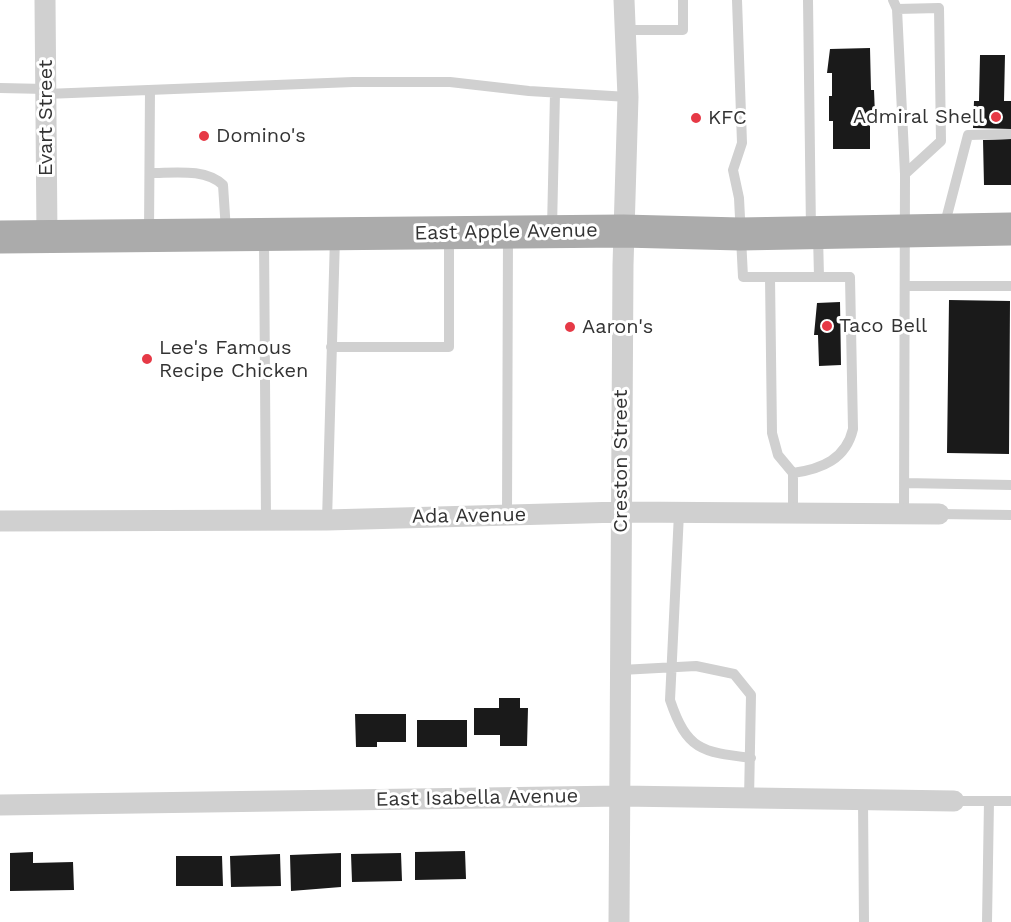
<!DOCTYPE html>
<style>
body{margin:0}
canvas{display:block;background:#fff}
</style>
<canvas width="1011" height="922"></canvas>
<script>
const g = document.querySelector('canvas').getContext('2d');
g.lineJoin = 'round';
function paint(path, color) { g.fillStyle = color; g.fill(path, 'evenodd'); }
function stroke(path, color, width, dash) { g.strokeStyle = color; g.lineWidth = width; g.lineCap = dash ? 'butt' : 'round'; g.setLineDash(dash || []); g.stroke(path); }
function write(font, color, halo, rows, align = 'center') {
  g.font = font + ' "Work Sans",sans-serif'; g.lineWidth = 6; g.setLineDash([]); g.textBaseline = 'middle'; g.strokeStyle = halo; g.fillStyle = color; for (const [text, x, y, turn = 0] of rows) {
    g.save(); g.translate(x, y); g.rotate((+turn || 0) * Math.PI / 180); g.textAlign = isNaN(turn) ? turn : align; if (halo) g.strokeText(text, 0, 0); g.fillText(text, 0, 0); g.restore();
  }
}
paint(new Path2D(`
 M870 48 871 90H874L875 115 870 116V149H833V121H829V96H832V73H827L830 49Z
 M980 55H1005L1004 101H1011V129L973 128 974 101H979Z
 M1011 139V185H984L983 140Z
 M949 300 1010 301 1009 454 947 453Z
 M840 302 841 365 819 366 818 335H814L817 303Z
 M499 698H520V708H528L527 746H500V735H474V708H499Z
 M355 714H406V742H377V747H356Z
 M417 720H467V747H417Z
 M465 851 466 879 415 880V852Z
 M33 852V863L73 862 74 890 10 891V853Z
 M341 853V887L291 891 290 855Z
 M401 853 402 881 352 882 351 854Z
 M280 854 281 886 231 887 230 856Z
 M176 856H222L223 886H176Z`), '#1a1a1a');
stroke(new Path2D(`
 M737 0 742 143 733 170 739 198 743 277H770L772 433 778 455 793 473V513
 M808 0 811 231
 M893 0 897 9 905 174
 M897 9 939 8 941 141 905 174 904 514
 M625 30H683V0
 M0 88 46 89
 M46 94 353 82H450L529 91 628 97
 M150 173C174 173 205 168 223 185L226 231
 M944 227 968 135 1011 134
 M552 228 555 93
 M149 232 150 90
 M818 235 819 277
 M264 238 266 520
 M770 277H850L853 429C846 459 822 469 793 473
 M906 286H1011
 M331 347H449V235
 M904 483 1011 485
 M679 513 670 700C687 750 701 752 751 758
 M939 514 1011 515
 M507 515 508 235
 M327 520 335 237
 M621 670 696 666 734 674 751 695 749 799
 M863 801 864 922
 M954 801H1011
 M987 922 989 801`), '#d0d0d0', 10);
stroke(new Path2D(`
 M45 0 47 236
 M0 521 327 520 621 512 939 514
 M0 805 621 796 954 801
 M619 922 623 265 628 97 624 0`), '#d0d0d0', 21);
stroke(new Path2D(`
 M0 237 623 231 740 234 1011 229`), '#ababab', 33);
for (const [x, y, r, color] of [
 [996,117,6,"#e63946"],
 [696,118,6,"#e63946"],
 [204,136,6,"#e63946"],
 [827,326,6,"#e63946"],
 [570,327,6,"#e63946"],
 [147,359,6,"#e63946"]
]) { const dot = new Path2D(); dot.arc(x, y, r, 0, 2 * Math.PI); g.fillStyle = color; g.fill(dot); stroke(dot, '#fff', 2); }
write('20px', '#333', '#fff', [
 ["Admiral Shell",984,117,"right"],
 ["KFC",708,118],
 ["Domino's",216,136],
 ["Taco Bell",839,326],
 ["Aaron's",582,327],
 ["Lee's Famous",159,348],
 ["Recipe Chicken",159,371]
], 'left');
write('20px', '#333', '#fff', [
 ["Evart Street",46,118,-90],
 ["East Apple Avenue",506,232,-1],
 ["Creston Street",621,461,-90],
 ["Ada Avenue",469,516,-1],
 ["East Isabella Avenue",477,798,-1]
]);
</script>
